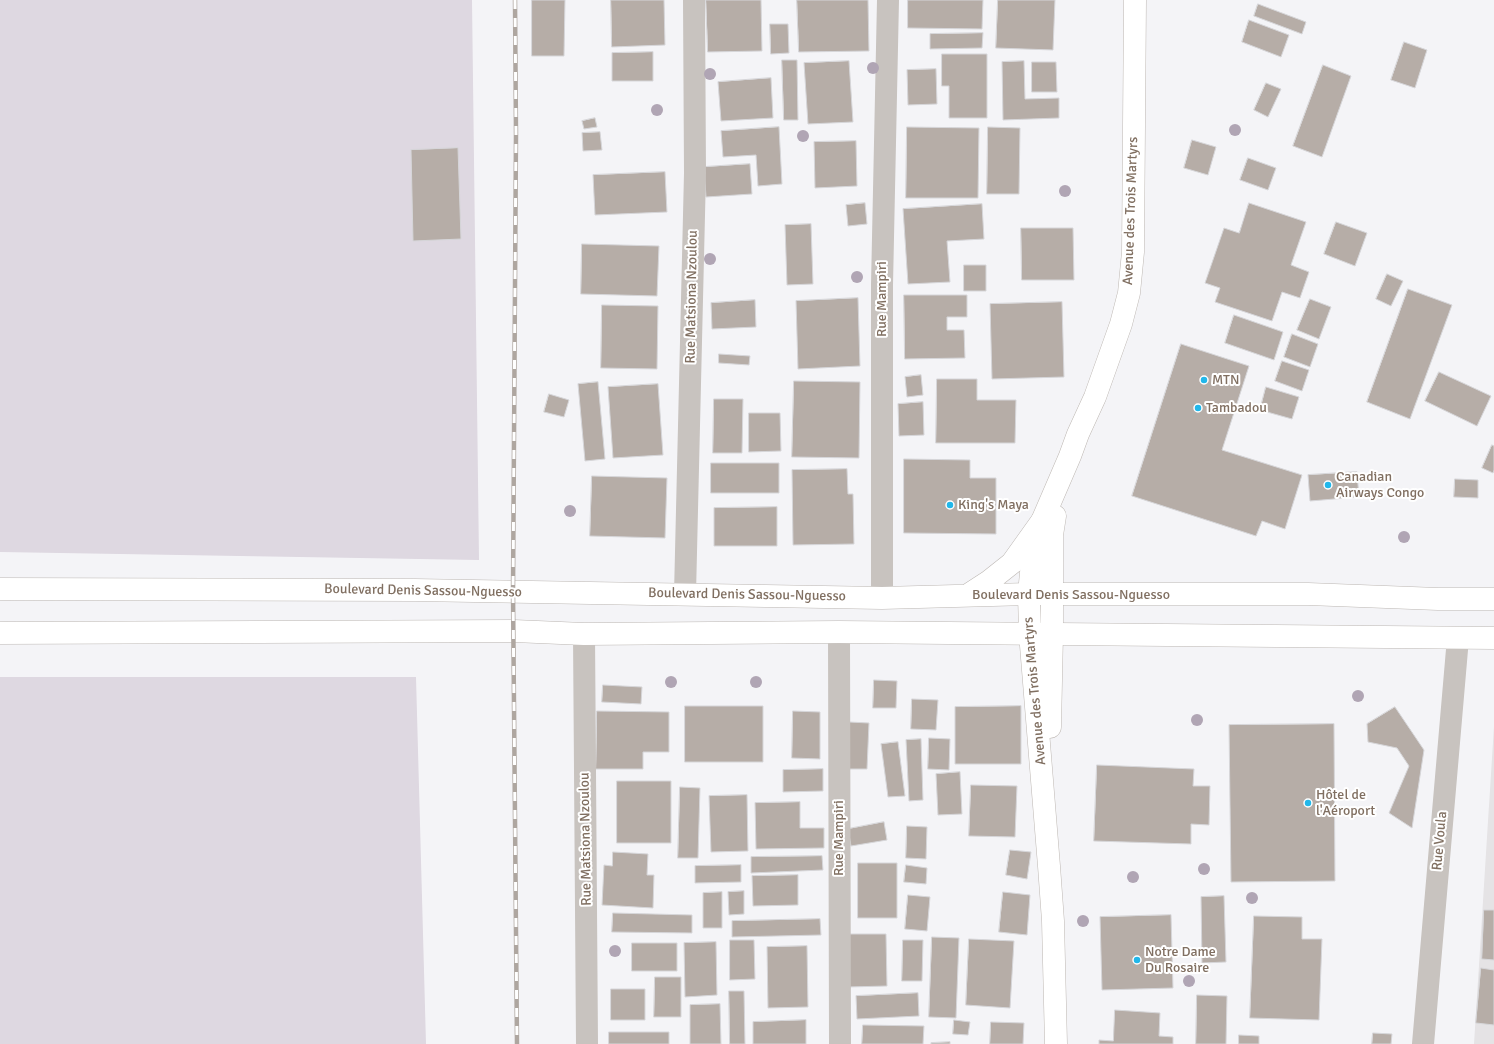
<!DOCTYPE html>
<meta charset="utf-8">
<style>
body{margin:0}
canvas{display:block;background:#f4f4f7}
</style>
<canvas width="1494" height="1044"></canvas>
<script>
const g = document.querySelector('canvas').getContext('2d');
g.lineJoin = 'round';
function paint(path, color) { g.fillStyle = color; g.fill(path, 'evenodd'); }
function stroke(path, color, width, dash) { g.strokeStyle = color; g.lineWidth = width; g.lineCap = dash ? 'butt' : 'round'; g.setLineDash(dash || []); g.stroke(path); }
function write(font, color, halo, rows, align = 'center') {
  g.font = font + ' Signika,sans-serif'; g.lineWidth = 4; g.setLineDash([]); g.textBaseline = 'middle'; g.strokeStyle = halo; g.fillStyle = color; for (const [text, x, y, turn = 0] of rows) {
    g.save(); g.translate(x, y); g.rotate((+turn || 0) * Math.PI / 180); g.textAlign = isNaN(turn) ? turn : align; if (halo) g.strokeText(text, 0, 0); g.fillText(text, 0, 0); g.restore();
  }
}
paint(new Path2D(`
 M1494 726V1044H1474Z`), '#e5e3e5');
paint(new Path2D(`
 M0 0H472L479 560 0 552Z
 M0 677H416L426 1044H0Z`), '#ded8e1');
const building = new Path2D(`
 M532 0H565L564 56H532Z
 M611 0H664L665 45 612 47Z
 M706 0H761L762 51 708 52Z
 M797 0H868L869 51 799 52Z
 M908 0H983L982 29 908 28Z
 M998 0H1055L1053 50 996 48Z
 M1258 4 1306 22 1302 34 1254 16Z
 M1249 20 1289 35 1281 57 1242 42Z
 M770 24H788L789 53 771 54Z
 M983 33 982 48 930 49V34Z
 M1404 42 1427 50 1415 88 1391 80Z
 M653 52V81H612V53Z
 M942 54H987V118H949V86H942Z
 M782 60H797L798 120H784Z
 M849 61 853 122 808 124 804 63Z
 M1024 61 1025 99 1059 98V118L1003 120 1002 62Z
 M1032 62H1056L1057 92H1032Z
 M1323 65 1351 76 1322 157 1293 146Z
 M936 69 937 104 908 105 907 70Z
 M771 78 773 118 721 121 718 82Z
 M1266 83 1281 89 1268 117 1254 110Z
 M595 118 597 127 584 129 582 121Z
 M779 127 782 184 758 186 756 155 723 157 721 131Z
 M907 127 979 128 978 198H906Z
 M988 127 1020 128 1019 194H987Z
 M600 132 602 150 583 151 582 133Z
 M1192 140 1216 147 1208 175 1184 168Z
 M856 141 857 186 815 188 814 142Z
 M458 148 461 239 413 241 411 150Z
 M1248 158 1276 168 1268 190 1240 180Z
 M750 164 752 194 706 197 704 167Z
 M665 172 667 212 595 215 593 175Z
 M865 203 867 224 848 226 846 205Z
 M1249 203 1306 222 1291 265 1309 272 1300 298 1282 292 1272 321 1215 302 1220 288 1205 283 1224 228 1239 233Z
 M982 204 984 239 947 241 950 282 908 284 903 209Z
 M1336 222 1367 233 1355 266 1324 254Z
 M811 224 813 284 787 285 785 225Z
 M1021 228H1073L1074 280H1022Z
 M582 244 659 246 657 296 581 294Z
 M964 265H986V291H964Z
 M1387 274 1403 281 1391 306 1376 299Z
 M1408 289 1452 305 1410 419 1367 402Z
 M904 295H967V317H947V330H964L965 358 905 359Z
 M858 298 860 366 798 369 796 301Z
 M1310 299 1331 307 1319 339 1297 330Z
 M755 300 756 327 712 329 711 303Z
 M1062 302 1064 377 992 379 990 304Z
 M602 305 658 306 657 369 601 368Z
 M1234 315 1283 332 1274 360 1225 343Z
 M1292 334 1318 344 1310 367 1284 357Z
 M1181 344 1249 366 1222 450 1302 475 1285 529 1262 521 1256 536 1132 496Z
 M719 354 750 356 749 365 719 363Z
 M1282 361 1309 370 1302 391 1275 381Z
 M1439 372 1491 396 1477 426 1425 401Z
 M921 375 923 395 907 397 905 377Z
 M937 379H977V400H1016L1015 443H936Z
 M794 381 860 382 859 458 792 457Z
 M598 382 605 459 585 461 578 384Z
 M658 384 663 455 613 458 608 387Z
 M1266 387 1299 397 1292 419 1260 410Z
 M549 394 569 400 564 417 544 412Z
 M714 399H743L742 453H713Z
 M923 402 924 435 899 436 898 404Z
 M749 413H780L781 451 749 452Z
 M1492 445 1494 446V470L1493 473 1482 468Z
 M904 459 970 460V478H996V534L904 533Z
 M711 463H779V493H711Z
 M847 469 848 494H853L854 544 793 545 792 470Z
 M1357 472 1359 497 1310 501 1308 475Z
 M592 476 667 478 665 538 590 536Z
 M1455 479 1478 480V498L1454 497Z
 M777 507V546H714V508Z
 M874 680 897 681 896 708H873Z
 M603 685 642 687 641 704 602 702Z
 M912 699 938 700 936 730 911 729Z
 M685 706H763V762H685Z
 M1021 706V764H955V707Z
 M1395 707 1424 750 1412 828 1389 813 1409 766 1397 748 1368 742 1367 724Z
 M597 711 669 712V752H643V769H596Z
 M793 711 820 712V759L792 758Z
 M849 722 869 723 867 769H848Z
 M1334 724 1335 881 1231 882 1229 725Z
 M929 738 950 739 949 770 928 769Z
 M921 739 923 800 909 801 906 740Z
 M898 742 905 796 888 797 881 744Z
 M1097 765 1194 769 1193 786H1210L1209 825 1191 824V844L1094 841Z
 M823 769V791L783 792V770Z
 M960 772 962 814 938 815 936 774Z
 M617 781H671V843H617Z
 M971 785 1017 786 1015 837 969 836Z
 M680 787 700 788 698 858H678Z
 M747 795 748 851 711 852 709 796Z
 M800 802V828H824V848L756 849 755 803Z
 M884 822 887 840 851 846 848 829Z
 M907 826 927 827 926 859 906 858Z
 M1010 850 1031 852 1027 879 1006 875Z
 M613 852 648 854 647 875H654L653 908 602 905 604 865 612 866Z
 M822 856 823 870 751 873V857Z
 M858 863H897V918H858Z
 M741 865V882L695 883V866Z
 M906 865 927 868 926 884 904 882Z
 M798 875V905L753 906 752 876Z
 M744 891V914L729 915 728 892Z
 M722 892V928H703V893Z
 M1003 892 1030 895 1027 935 999 932Z
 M908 895 930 897 927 931 905 929Z
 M1224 896 1226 962 1202 963 1201 897Z
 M1484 910H1494V960L1482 959Z
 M613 913 692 915V933L612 932Z
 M1171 915 1173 988 1102 990 1100 917Z
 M1254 916 1302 917V939H1322L1319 1020 1250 1018Z
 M820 919 821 935 732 937V921Z
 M848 934H886L887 986 848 987Z
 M932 937 959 938 956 1018 929 1017Z
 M969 939 1014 941 1010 1008 966 1005Z
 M730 940H754L755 979 730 980Z
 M903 940H923L922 981H902Z
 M716 942 717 995 685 997 684 943Z
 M632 943H677V971H632Z
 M807 946 808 1007 768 1008 767 947Z
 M1481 968 1494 970V1025L1476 1023Z
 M655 977H681V1017H654Z
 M611 989H645V1020H611Z
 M729 991H744L745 1044H730Z
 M918 993 919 1016 857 1019 856 996Z
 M1197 995 1227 996 1226 1044H1196Z
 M720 1004 721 1044H690V1005Z
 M1115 1010 1160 1013 1159 1036 1173 1037V1044H1099V1040L1113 1041Z
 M806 1020V1044H753V1022Z
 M954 1020 970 1022 968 1035 953 1034Z
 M991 1022 1024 1023 1023 1044H990Z
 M863 1025 924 1026 923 1044H862Z
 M609 1032H669V1044H609Z
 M1373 1033 1392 1034 1391 1044H1372Z
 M1239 1035 1259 1036V1044H1239Z
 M950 1042V1044H931V1043Z`);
paint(building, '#b6ada7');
stroke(building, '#d6d6d9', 1);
const secondary = new Path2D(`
 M1050 727 1052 634V535L1055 516
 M1056 1044 1053 921 1049 866 1030 633 1029 594 1032 562 1042 521 1070 456 1078 434 1095 397 1121 324 1129 293 1133 252 1135 0`);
const primary = new Path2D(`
 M0 589 415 590 882 598 1029 594H1308L1438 599H1494
 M968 595 988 582 1012 563 1042 521
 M0 633 514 631 584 634 839 632 1494 638`);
stroke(secondary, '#bdb7b2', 23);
stroke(primary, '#bcb7b3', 23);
stroke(new Path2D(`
 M685 594 695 173 694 0
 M882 598V285L888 0
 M839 632 840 1044
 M584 634 587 1044
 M1423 1044 1458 638`), '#c8c3bf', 22);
stroke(secondary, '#fff', 22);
stroke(primary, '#fff', 22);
const rail = new Path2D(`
 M515 0 516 134 513 592 517 1044`);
stroke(rail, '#aea6a0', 4.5);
stroke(rail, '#fff', 3, [9]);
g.fillStyle = '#b0a5b4';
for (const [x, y] of [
 [873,68],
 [710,74],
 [657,110],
 [1235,130],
 [803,136],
 [1065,191],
 [710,259],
 [857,277],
 [570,511],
 [1404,537],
 [671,682],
 [756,682],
 [1358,696],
 [1197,720],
 [1204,869],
 [1133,877],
 [1252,898],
 [1083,921],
 [615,951],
 [1189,981]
]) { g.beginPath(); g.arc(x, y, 6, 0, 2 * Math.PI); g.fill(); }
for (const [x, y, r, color] of [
 [1204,380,4,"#21b7ea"],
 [1198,408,4,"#21b7ea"],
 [1328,485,4,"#21b7ea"],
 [950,505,4,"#21b7ea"],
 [1308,803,4,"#21b7ea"],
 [1137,960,4,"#21b7ea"]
]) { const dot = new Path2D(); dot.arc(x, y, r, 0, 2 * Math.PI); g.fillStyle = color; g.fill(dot); stroke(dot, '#fff', 1.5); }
write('14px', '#806f61', '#fff', [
 ["Avenue des Trois Martyrs",1131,211,-88],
 ["Rue Matsiona Nzoulou",692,297,-89],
 ["Rue Mampiri",882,299,-90],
 ["Boulevard Denis Sassou-Nguesso",423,591,1],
 ["Boulevard Denis Sassou-Nguesso",747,595,1],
 ["Boulevard Denis Sassou-Nguesso",1071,595],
 ["Avenue des Trois Martyrs",1035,691,-95],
 ["Rue Mampiri",839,838,-90],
 ["Rue Matsiona Nzoulou",586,839,-91],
 ["Rue Voula",1440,841,-85]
]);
write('14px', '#806f61', '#fff', [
 ["MTN",1212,380],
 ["Tambadou",1206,408],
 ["Canadian",1336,477],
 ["Airways Congo",1336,493],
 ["King's Maya",958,505],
 ["Hôtel de",1316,795],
 ["l'Aéroport",1316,811],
 ["Notre Dame",1145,952],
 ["Du Rosaire",1145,968]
], 'left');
</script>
